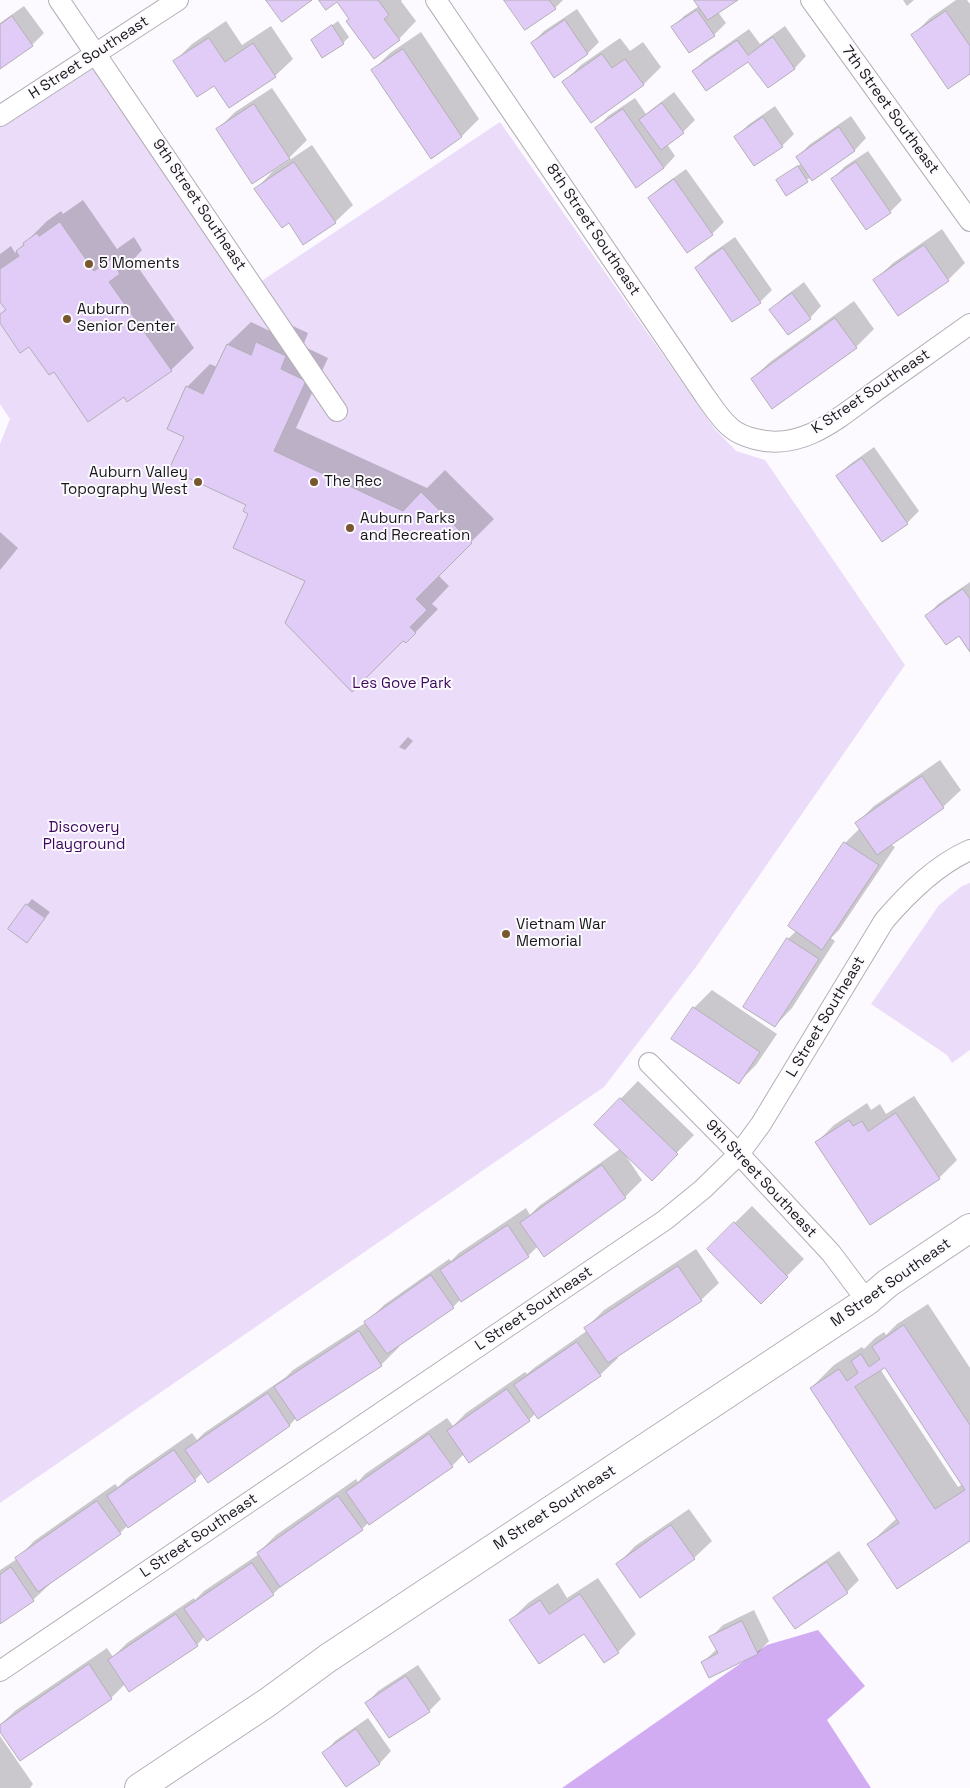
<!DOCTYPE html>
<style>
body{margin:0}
canvas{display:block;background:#fcfaff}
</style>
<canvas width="970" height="1788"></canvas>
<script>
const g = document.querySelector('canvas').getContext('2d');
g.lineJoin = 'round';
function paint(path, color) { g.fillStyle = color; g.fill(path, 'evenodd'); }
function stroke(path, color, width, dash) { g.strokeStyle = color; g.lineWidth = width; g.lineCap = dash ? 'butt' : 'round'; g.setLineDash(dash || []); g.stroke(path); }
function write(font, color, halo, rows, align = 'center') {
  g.font = font + ' "Space Grotesk",sans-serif'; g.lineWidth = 4; g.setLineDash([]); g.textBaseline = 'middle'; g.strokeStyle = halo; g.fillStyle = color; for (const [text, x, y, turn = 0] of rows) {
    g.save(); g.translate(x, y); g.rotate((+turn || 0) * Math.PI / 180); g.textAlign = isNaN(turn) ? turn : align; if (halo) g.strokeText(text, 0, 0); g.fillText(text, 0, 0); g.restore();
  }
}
paint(new Path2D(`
 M96 53 254 286 500 122 714 428 736 451 765 460 905 665 696 967 604 1087 0 1503V444L10 419 0 404V117Z
 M970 883V1050L952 1063 947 1055 871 1004 939 905 962 886Z`), '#ebddf9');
paint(new Path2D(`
 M818 1630 865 1686 827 1720 871 1788H562L767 1645Z`), '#d1acf3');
paint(new Path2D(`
 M321 0H402L401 1 416 21 399 39 351 18 337 0Z
 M506 0H563L555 8Z
 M695 0H736L718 12 726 23 714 35 673 27 684 16 699 6Z
 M903 0H914L907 6Z
 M956 0H967L970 4V73L913 35 930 18Z
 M24 6 44 33 32 45 0 67V23Z
 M577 9 599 42 588 53 532 43 544 31Z
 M226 21 242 45 271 26 293 59 275 76 215 84 175 61 192 44Z
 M338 21 349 37 343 43 323 56 312 40Z
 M785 26 806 56 795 68 768 87 748 60 693 71 705 60 749 29 760 44Z
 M421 32 479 119 462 136 431 157 373 70 390 53Z
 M620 38 630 51 643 42 661 67 643 85 564 82 581 65Z
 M272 88 307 140 289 158 218 129 235 112Z
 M674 92 695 120 683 132 667 144 675 156 664 168 597 128 608 116 635 98 646 114Z
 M775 106 794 134 782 146 755 164 736 137 748 125Z
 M851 116 866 138 855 150 813 179 811 177 787 194 778 180 802 163 798 157 809 145Z
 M312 145 353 205 335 222 304 243 289 221 256 189 273 171Z
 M868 151 902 200 890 212 833 179 844 167Z
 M686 169 724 222 712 234 687 252 649 198 661 187Z
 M83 200 117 249 134 237 142 250 133 260 194 348 171 370 124 396 54 370 30 345 0 321V315L6 309 0 300V254L11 246 15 253 47 221 61 211 63 214Z
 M942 229 965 263 948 280H875L893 263Z
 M735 237 772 290 760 302 696 268 708 256Z
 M804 282 821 306 810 318 771 310 783 298Z
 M854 301 874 329 856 347 773 407 752 379 770 362Z
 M280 320 308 333 303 346 328 358 296 428 427 488 445 470 494 519 438 575 449 586 432 604 438 609 406 642 307 581 250 513 248 504 185 436 187 387 210 364 217 367 228 344 251 322 270 331Z
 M874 447 919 511 907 523 837 476 849 465Z
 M0 532 18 548 0 570Z
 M970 582V650L959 635 927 616 938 604Z
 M408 737 413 741 405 750 399 747Z
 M940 760 961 790 943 807 890 844 895 847 839 930 831 938 835 941 792 1008 775 1026 788 939 796 931 845 843 860 828 857 823 874 806Z
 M32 899 50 912 27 941V905Z
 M712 990 777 1034 756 1065 738 1083 673 1039 694 1008Z
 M638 1081 694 1135 651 1179 627 1155 626 1156 642 1180 625 1197 538 1246 528 1256 462 1301 461 1299 453 1307 397 1345 399 1347 381 1365 297 1420 296 1418 290 1425 208 1482 202 1473 195 1480 128 1525 120 1533 51 1583 33 1600 0 1622V1570L17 1559 34 1541 115 1484 118 1487 126 1479 192 1433 197 1440 204 1433 286 1377 293 1370 368 1321 384 1305 449 1259 451 1261 459 1253 526 1208 530 1215 539 1206 620 1149 595 1125Z
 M914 1096 957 1160 939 1178 817 1142 834 1125 867 1103 871 1110 880 1104 886 1114Z
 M752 1206 804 1259 761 1302 708 1249Z
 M696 1249 719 1283 701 1300 616 1356 618 1358 600 1375 535 1414 529 1420 464 1454 452 1466 369 1522 362 1529 284 1584 273 1594 205 1636 197 1645 125 1684 111 1698 20 1760 0 1730V1725L16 1710 107 1648 113 1657 127 1643 194 1598 195 1600 204 1591 259 1554 258 1553 276 1535 356 1479 358 1482 365 1474 447 1418 453 1426 466 1413 525 1372 527 1374 534 1368 588 1330 586 1328 604 1310Z
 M928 1304 970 1368V1540L869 1544 897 1518 811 1388 834 1365 862 1347 864 1349 875 1338 884 1332 886 1335 897 1324ZM885 1366 963 1484 958 1487 880 1369Z
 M689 1509 712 1541 694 1558 618 1564 635 1546Z
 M839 1551 859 1580 847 1592 775 1598 787 1587Z
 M598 1578 636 1634 618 1652 604 1661 585 1632 511 1620 528 1603 558 1583 567 1598Z
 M754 1610 769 1641 758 1653 703 1662 717 1649 711 1637 723 1625Z
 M418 1665 441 1699 429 1711 390 1737 367 1703 378 1691Z
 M368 1718 391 1751 380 1763 346 1786 324 1753 335 1741Z
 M0 1736 33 1784 30 1788H0Z`), '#0003');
const building = new Path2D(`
 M266 0H312L282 22Z
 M319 0H378L389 15 384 19 400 40 374 59 346 21 349 19 337 2 326 10Z
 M504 0H549L556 9 525 30Z
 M694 0H738L708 20Z
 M697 10 715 36 689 53 671 27Z
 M946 11 970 46V74L948 89 911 35Z
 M12 16 33 46 0 69V25Z
 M565 20 588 54 554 78 531 43Z
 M332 25 344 44 322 58 311 40Z
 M773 37 795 69 768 88 748 62 706 91 692 71 737 40 748 55Z
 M209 38 225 62 253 43 276 77 229 108 214 86 197 97 173 61Z
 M403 49 462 137 431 159 371 70Z
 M602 54 612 68 625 59 644 85 591 123 562 82Z
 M662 103 684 133 661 150 639 120Z
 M254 104 290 159 252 184 216 129Z
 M623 109 664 168 636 188 595 128Z
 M763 117 783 147 754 166 734 137Z
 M839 127 855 151 812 181 796 157Z
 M294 162 336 223 303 245 289 223 282 228 254 189Z
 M856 162 891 213 866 230 831 179Z
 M798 166 808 182 786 196 776 180Z
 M674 179 713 235 687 253 648 198Z
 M60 222 94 271 111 259 120 274 109 282 172 371 127 402 124 397 88 422 54 372 49 375 29 347 20 353 0 323V314L6 310 0 302V269L19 256 16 251 24 245 23 243 37 233 39 236Z
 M924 245 949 281 898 316 873 280Z
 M723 248 761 303 732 322 695 268Z
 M792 293 811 319 788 335 769 310Z
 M835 318 857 348 772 409 751 379Z
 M256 342 286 356 281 369 306 381 274 451 403 511 421 492 472 543 416 599 427 610 410 627 416 633 406 643 403 641 352 692 285 623 305 581 233 548 248 514 243 511 246 505 169 469 184 437 167 429 186 386 203 394 227 344 251 355Z
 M862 458 908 524 882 542 836 476Z
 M963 589 970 599V652L959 636 946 645 925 616Z
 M922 776 944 808 877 855 855 823Z
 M844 842 879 865 822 950 788 926Z
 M26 904 45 918 27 943 8 929Z
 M787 938 819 959 775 1027 743 1007Z
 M693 1007 760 1052 739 1084 671 1039Z
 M620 1098 678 1154 652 1181 594 1125Z
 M896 1113 940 1179 870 1225 815 1142 849 1120 853 1126 862 1121 868 1131Z
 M602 1165 626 1198 544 1257 520 1223Z
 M734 1222 788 1277 761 1304 707 1249Z
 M508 1225 529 1257 461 1302 440 1270Z
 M678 1266 702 1301 608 1363 584 1328Z
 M431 1275 454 1308 387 1354 364 1322Z
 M904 1325 970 1425V1541L897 1589 867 1544 899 1523 810 1388 839 1369 847 1381 858 1373 851 1361 861 1354 869 1367 880 1359 872 1347ZM885 1368 965 1490 935 1509 855 1387Z
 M359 1331 382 1366 297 1421 274 1387Z
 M577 1342 601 1376 538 1419 514 1385Z
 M507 1389 530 1421 469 1463 447 1431Z
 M268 1393 290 1426 208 1483 185 1450Z
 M429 1434 453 1467 369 1525 346 1492Z
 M174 1450 196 1481 128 1528 107 1496Z
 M338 1496 363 1530 280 1587 257 1553Z
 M97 1501 121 1534 38 1592 15 1558Z
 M671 1525 695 1559 640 1598 616 1564Z
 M827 1562 848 1593 795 1629 773 1598Z
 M252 1563 274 1595 207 1641 184 1609Z
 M11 1567 34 1601 0 1624V1575Z
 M580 1594 619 1653 604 1663 584 1634 539 1664 509 1620 540 1600 549 1614Z
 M176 1614 198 1646 129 1692 108 1660Z
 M742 1621 758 1654 709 1678 701 1662 718 1653 709 1637Z
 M89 1664 112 1699 20 1761 0 1732V1725Z
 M406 1676 430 1712 389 1738 365 1703Z
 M356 1729 380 1764 346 1787 322 1753Z`);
paint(building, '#e1cbf7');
stroke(building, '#b2afb6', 1);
const minor = new Path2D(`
 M59 0 337 411
 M436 0 705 396C713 407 720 419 731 428 738 434 747 437 755 439 803 452 841 416 877 390 908 368 939 346 970 324
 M811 0 970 221
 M0 116 178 0
 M649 1063 739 1154 831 1253 867 1301
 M0 1671 665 1220 703 1189 739 1154 761 1124 884 921C908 893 936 865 970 850`);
const secondary = new Path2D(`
 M139 1788 268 1702 328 1658 867 1301 888 1283 970 1228`);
stroke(minor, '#b3afb6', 22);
stroke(secondary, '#b3afb6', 30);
stroke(minor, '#fff', 20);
stroke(secondary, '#fff', 28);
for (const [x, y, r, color] of [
 [89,264,5,"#78572e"],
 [67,319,5,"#78572e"],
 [198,482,5,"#78572e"],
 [314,482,5,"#78572e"],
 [350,528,5,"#78572e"],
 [506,934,5,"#78572e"]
]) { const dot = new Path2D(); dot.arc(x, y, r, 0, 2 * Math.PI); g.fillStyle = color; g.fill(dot); stroke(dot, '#fcfaff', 2); }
write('15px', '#171618', '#fcfaff', [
 ["H Street Southeast",89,58,-33],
 ["7th Street Southeast",890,110,54],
 ["9th Street Southeast",199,205,56],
 ["8th Street Southeast",593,230,56],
 ["K Street Southeast",871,392,-34],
 ["L Street Southeast",826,1017,-59],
 ["9th Street Southeast",761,1179,47],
 ["M Street Southeast",891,1283,-35],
 ["L Street Southeast",534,1309,-34],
 ["M Street Southeast",555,1508,-33],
 ["L Street Southeast",199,1536,-34]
]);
write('15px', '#171618', '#fcfaff', [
 ["5 Moments",99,264],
 ["Auburn",77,310],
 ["Senior Center",77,327],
 ["Auburn Valley",188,473,"right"],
 ["Topography West",188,490,"right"],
 ["The Rec",324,482],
 ["Auburn Parks",360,519],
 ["and Recreation",360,536],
 ["Vietnam War",516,925],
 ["Memorial",516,942]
], 'left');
write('15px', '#3c075c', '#fcfaff', [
 ["Les Gove Park",402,684],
 ["Discovery",84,828],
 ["Playground",84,845]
]);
</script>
